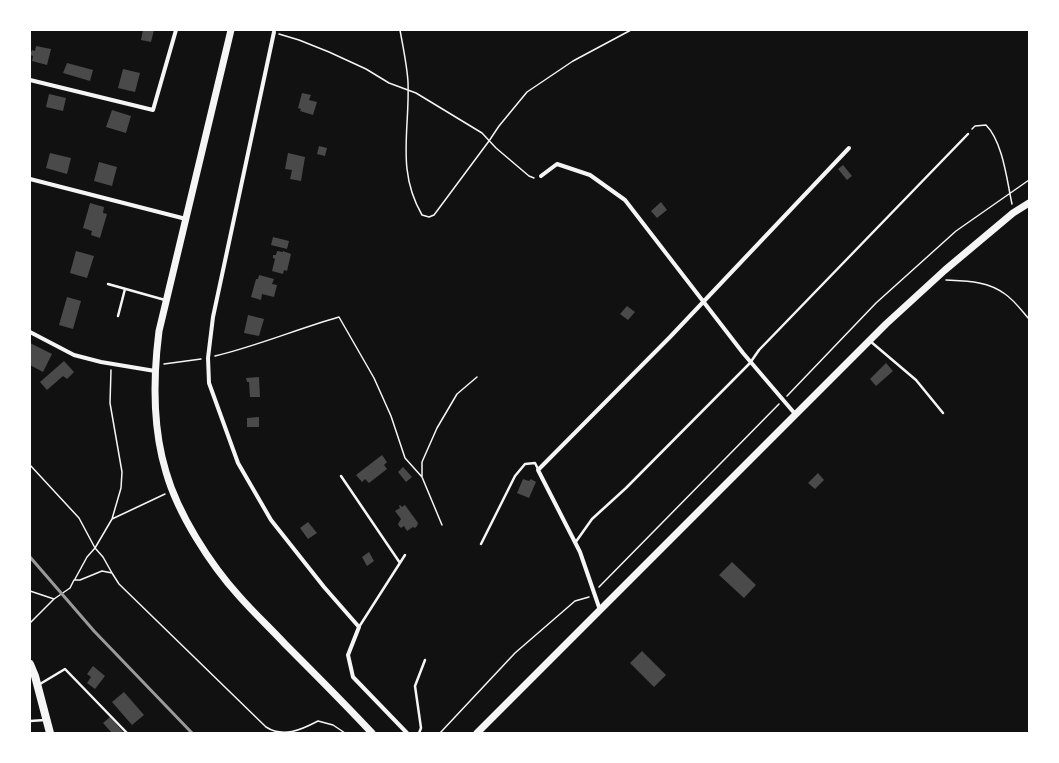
<!DOCTYPE html>
<style>
body{margin:0}
#map{position:relative;width:1059px;height:763px;overflow:hidden;background:#111;font-family:Roboto,sans-serif}
canvas{display:block}
.frame{position:absolute;inset:0;border:31px solid #fff;pointer-events:none}
</style>
<div id="map">
<canvas width="1059" height="763"></canvas>
<div class="frame"></div>
</div>
<script>
const g = document.querySelector('canvas').getContext('2d');
g.lineJoin = 'round';
function paint(path, color) { g.fillStyle = color; g.fill(path, 'evenodd'); }
function stroke(path, color, width, dash) { g.strokeStyle = color; g.lineWidth = width; g.lineCap = dash ? 'butt' : 'round'; g.setLineDash(dash || []); g.stroke(path); }
paint(new Path2D(`
 M143 30H154L151 42 141 40Z
 M36 46 51 49 47 65 32 61 33 56 30 55 32 50 35 51Z
 M67 63 93 70 90 81 63 73Z
 M123 69 140 73 135 92 118 88Z
 M302 93 311 95 309 100 317 102 313 115 300 111 301 109 298 108Z
 M49 94 66 98 63 111 46 107Z
 M112 110 131 116 126 133 106 127Z
 M319 146 327 148 325 156 317 154Z
 M50 153 71 158 67 174 46 168Z
 M288 153 305 157 301 181 290 179 292 170 285 169Z
 M99 162 117 167 112 186 94 181Z
 M843 165 852 176 847 180 838 169Z
 M661 202 667 210 657 218 651 211Z
 M90 203 104 207 103 213 107 214 100 238 91 235 92 231 83 228Z
 M273 237 289 241 287 249 271 245Z
 M76 251 94 256 87 278 70 273Z
 M277 251 283 252V251L291 254 287 271 284 270 283 274 272 271 275 259 273 258V255H276Z
 M259 275 274 279 272 284 277 285 274 297 262 294 261 300 251 297 256 279H258Z
 M67 297 81 301 73 329 59 325Z
 M627 306 635 312 628 320 620 314Z
 M248 315 264 319 259 336 244 333Z
 M30 343 52 354 43 372 30 365Z
 M64 361 74 372 67 379 63 376 47 390 40 382Z
 M886 363 893 371 876 386 870 379Z
 M259 377 260 397H250L249 382H247L246 378Z
 M259 417V427H247V418Z
 M382 455 387 462 384 465 387 469 369 483 365 479 362 482 356 475Z
 M403 467 412 477 406 482 398 472Z
 M818 473 824 480 815 489 808 483Z
 M523 479 529 481 531 479 536 482 529 498 517 493Z
 M400 505 402 507 405 505 418 523 417 526 415 528 413 527 407 531 404 526 401 528 399 526 398 524 401 519 395 511 400 508 399 506Z
 M308 522 317 533 308 539 300 528Z
 M369 552 374 561 367 566 362 557Z
 M732 562 756 585 744 598 719 575Z
 M642 651 666 675 654 687 630 663Z
 M93 666 105 676 95 689 87 683 91 677 87 674Z
 M124 692 144 715 132 725 112 702Z
 M110 717 124 733H112L103 723Z`), '#4a4a4a');
stroke(new Path2D(`
 M400 30C403 47 407 65 408 82 410 130 396 170 422 215L429 217 434 215 489 141 499 126 527 92 573 61 631 30
 M279 34 299 40 329 52 366 69 389 83 416 93 482 133 496 148 529 176 534 178
 M972 129 975 126 986 125C1003 142 1007 181 1012 204
 M946 280C967 281 988 281 1005 294 1014 300 1022 311 1029 319
 M215 356C257 346 297 329 339 317L374 378 391 416 405 458 422 477
 M164 364 201 359
 M111 370 110 403 122 472 121 488 112 519
 M787 396 876 303 956 231 1029 180
 M30 465 79 518 95 548 103 557 112 573
 M442 525 422 477V462L437 428 457 394 477 377
 M75 579 87 557 95 548 112 519 165 494
 M599 587 779 404
 M30 591 54 599
 M30 623 54 599 70 588 74 580H80L102 571 112 573 119 584 266 727C283 738 301 730 318 721L333 725 345 733
 M440 733 515 653 575 601 589 597`), '#f5f5f5', 1.5);
stroke(new Path2D(`
 M108 284 165 300
 M118 316 125 289
 M870 341 916 380 943 413
 M341 476 400 563
 M575 543 592 519 626 488 750 363 759 350 968 134
 M481 544 515 476 525 464 535 463 538 469
 M359 627 405 555
 M40 684 65 669 127 733
 M30 721 45 720
 M419 733 421 728 415 686 425 660`), '#f5f5f5', 2.5);
stroke(new Path2D(`
 M274 32 213 317 208 358 209 383 238 463 271 520 324 587 359 627 348 655 353 677 407 733
 M30 80 153 110 176 30
 M541 176 557 164 590 175 625 200 743 353 796 415
 M30 179 186 219
 M30 332 74 355 101 362 155 371
 M600 610 580 552 538 470 670 337 849 148`), '#f5f5f5', 4);
stroke(new Path2D(`
 M231 30 159 331C153 378 152 426 166 472 178 514 210 564 239 596 254 613 270 628 285 644 314 673 344 703 372 733`), '#f5f5f5', 7);
stroke(new Path2D(`
 M477 733 886 324 945 270 1013 213 1029 203`), '#f5f5f5', 7);
stroke(new Path2D(`
 M30 664 35 676 50 733`), '#f5f5f5', 8);
stroke(new Path2D(`
 M30 557 94 631 192 733`), '#9a9a9a', 3);
</script>
